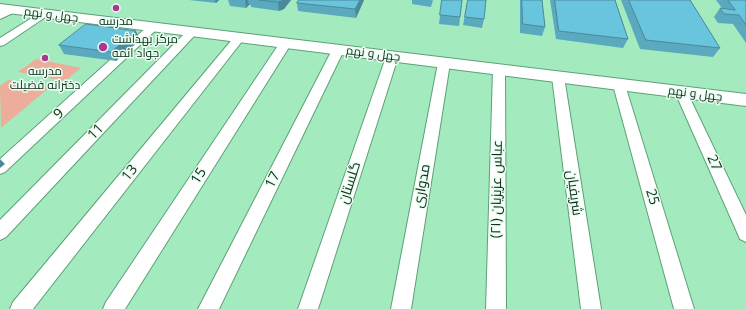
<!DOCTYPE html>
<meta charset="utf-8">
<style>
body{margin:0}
canvas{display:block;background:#a3eabe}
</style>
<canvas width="746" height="309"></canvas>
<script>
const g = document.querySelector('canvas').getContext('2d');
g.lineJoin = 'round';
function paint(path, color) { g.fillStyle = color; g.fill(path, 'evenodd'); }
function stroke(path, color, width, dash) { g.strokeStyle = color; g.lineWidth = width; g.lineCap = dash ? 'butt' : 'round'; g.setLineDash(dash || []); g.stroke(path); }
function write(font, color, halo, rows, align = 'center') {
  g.font = font + ' "Open Sans",Cairo,sans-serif'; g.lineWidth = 3; g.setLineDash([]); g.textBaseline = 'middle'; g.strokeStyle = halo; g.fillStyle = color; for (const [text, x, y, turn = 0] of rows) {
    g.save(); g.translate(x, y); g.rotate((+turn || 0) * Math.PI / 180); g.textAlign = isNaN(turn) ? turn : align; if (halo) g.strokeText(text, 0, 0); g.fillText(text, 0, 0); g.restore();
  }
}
paint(new Path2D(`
 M36 59 81 68 65 81 18 72Z
 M8 80 50 87 1 128 0 86Z`), '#edad9b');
const street = new Path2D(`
 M11 7 15 8 16 10 15 12 0 19V12Z
 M43 11 47 12 48 14 47 16 4 45 0 46V38Z
 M153 24 157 25 158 27 157 29 5 172 0 174V159L149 25Z
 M192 29 197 32 196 34 6 237 0 240V220L188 30Z
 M239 35 243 36 245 38 243 40 33 309H10L13 302 235 36Z
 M285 41 289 42 291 44 125 309H103L106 302 279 44 281 42Z
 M338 47 342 48 344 50 219 309H198L332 50 334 48Z
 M392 53 396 55 398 57 318 309H298L386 57 388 55Z
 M444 59 448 60 450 63 411 309H391L438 63 440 60Z
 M499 66 503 67 505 70 506 309H486L493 70 495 67Z
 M558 73 562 74 564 77 601 309H581L552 77 554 74Z
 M619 81 623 82 625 85 694 309H674L613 85 615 82Z
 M681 88 686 89 687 92 746 215V242L740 239 675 92 676 89Z`);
const secondary = new Path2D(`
 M0 4 746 94V106L0 12Z`);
stroke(street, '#5ca178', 2);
stroke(secondary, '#5ca178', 2);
paint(street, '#fff');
paint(secondary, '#fff');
paint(new Path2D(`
 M189 0H219L216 3Z
 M228 0H291L284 9 279 11 251 7V5H249L246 8 230 6Z
 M299 0H364L356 18 298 11 297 3Z
 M412 0H433L431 7 412 4Z
 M442 0H462L459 26 439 24Z
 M468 0 484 19 482 28 463 25Z
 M520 0H542L545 27 542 36 520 33Z
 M550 0H615L628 39 623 48 556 39Z
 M621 0H690L720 48 713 57 640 49Z
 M716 0H746V43L733 24 718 23 714 17 720 8H722Z
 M140 40 116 61 64 54 59 45Z`), '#5aa9be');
paint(new Path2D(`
 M215 0H219L216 3Z
 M245 0H248L249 5 246 8Z
 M283 0H291L284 9 279 11 278 2Z
 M360 0H364L356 18 355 9Z
 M136 31 140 40 116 61 111 52Z
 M0 159 5 164 0 168Z`), '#4a8a9b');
const building = new Path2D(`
 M259 0H283L282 1 278 2Z
 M299 0H360L355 9 297 3Z
 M442 0H462L460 17 440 15Z
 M468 0H486L484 19 465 17Z
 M522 0H542L545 27 523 24Z
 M555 0H615L628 39 559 31Z
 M629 0H690L720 48 646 40Z
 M728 0H746V25L739 15 724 14 720 8 735 10Z
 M86 24 136 31 111 52 59 45Z`);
paint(building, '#69c5dd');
stroke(building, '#4a8a9b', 1);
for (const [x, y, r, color] of [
 [116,8,4,"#a93792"],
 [103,47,5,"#a93792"],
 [45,58,4,"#a93792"]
]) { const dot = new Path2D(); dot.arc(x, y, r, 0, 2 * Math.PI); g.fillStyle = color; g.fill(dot); stroke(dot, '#e9fef0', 1.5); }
write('12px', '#102d1d', '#e9fef0', [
 ["چهل و نهم",51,15,7],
 ["چهل و نهم",373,54,7],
 ["چهل و نهم",695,94,7]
]);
write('12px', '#102d1d', '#e9fef0', [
 ["مدرسه",116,22],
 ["مرکز بهداشت",112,40,"left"],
 ["جواد ائمه",112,54,"left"],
 ["مدرسه",45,72],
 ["دخترانه فضیلت",45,86]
]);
write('14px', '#102d1d', '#e9fef0', [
 ["9",59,114,-43],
 ["11",96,132,-46],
 ["27",714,163,66],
 ["13",130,173,-51],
 ["15",199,176,-57],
 ["17",273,180,-63],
 ["گلستان",350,183,-72],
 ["مدواری",422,186,-80],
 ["عباس عزیزیان (۲۱)",497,189,-89],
 ["شریفیان",574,193,82],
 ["25",652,197,74]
]);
</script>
